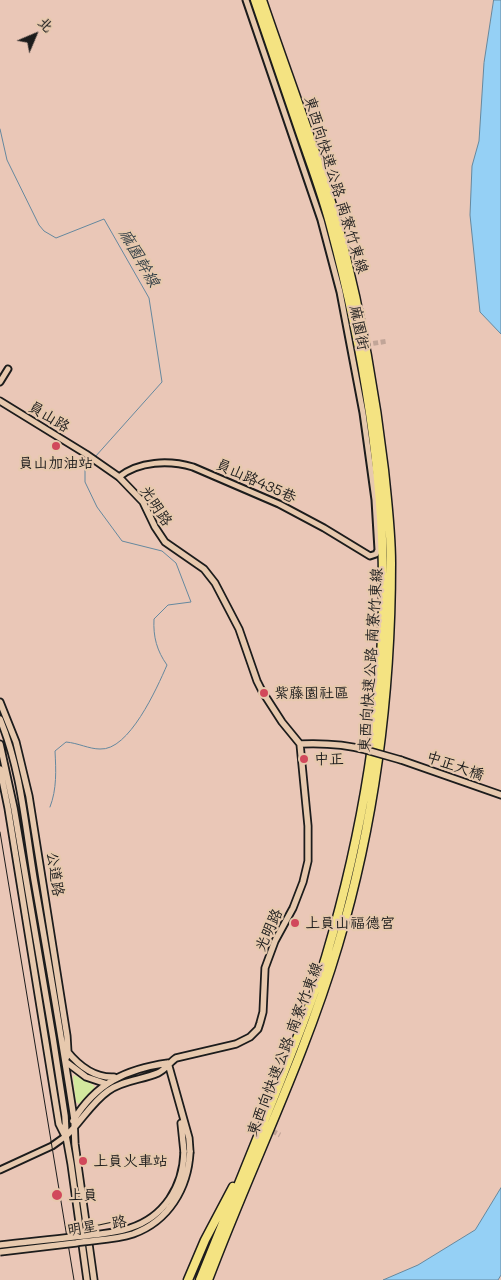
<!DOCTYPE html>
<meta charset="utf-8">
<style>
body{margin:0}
#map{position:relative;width:501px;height:1280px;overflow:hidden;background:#eac7b7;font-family:Mali,"LXGW WenKai TC",sans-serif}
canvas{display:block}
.north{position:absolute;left:10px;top:10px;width:50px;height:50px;-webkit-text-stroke:4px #e7c9ae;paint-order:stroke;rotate:45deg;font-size:14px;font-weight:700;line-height:20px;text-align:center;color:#1c1c1c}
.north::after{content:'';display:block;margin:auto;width:18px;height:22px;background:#1c1c1c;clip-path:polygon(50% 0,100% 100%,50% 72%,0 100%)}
</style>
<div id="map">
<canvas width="501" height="1280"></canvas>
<div class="north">北</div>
</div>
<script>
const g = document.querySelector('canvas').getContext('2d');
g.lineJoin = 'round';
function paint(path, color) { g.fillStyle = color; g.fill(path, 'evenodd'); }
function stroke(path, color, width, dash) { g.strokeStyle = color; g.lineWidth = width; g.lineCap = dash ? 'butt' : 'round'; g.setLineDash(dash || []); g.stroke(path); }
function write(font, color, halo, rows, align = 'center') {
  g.font = font + ' Mali,"LXGW WenKai TC",sans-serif'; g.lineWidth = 4.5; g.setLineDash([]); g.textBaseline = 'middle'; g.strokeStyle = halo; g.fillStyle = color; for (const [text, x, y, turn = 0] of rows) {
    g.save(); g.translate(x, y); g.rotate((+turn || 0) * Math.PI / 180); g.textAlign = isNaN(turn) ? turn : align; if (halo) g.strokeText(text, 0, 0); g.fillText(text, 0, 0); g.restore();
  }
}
paint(new Path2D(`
 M74 1075 92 1084 95 1087 79 1104 76 1102 73 1077Z`), '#d2e89e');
const water = new Path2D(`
 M494 0H501V334L480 312 470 215 472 166 479 141 484 63Z
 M501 1188V1275L498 1280H383L418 1265 475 1230Z`);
paint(water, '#95d0f5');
stroke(water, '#65889e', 1);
stroke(new Path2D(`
 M0 129 7 160 39 225 44 231 56 238 104 219 149 298 162 382 95 457
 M50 807C57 789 56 770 55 751L66 742C78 743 89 749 100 749 129 751 157 688 167 665 157 651 153 637 154 619L168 605 191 602 176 563 162 551 122 541 97 507 85 482V468L92 460`), '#65889e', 1);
stroke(new Path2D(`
 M351 347 388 341
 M259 1124 280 1135`), '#c1a598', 5, [5, 2.5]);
const minor = new Path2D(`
 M0 382 8 369
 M119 477C139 461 169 460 193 467L279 504 324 528 370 556 376 554 378 550 375 500 363 413 340 292 321 220 246 0
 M0 1170 52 1146 66 1136`);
const tertiary = new Path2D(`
 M0 401 86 454 119 477 143 502 155 527 165 542 204 569 215 583 239 629 257 681 262 691 282 722 300 744 308 826V861L303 882 293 908 275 941 265 968 263 1012 260 1023 258 1029 250 1037 236 1044 176 1058C170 1062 165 1070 158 1073 142 1080 123 1080 108 1091 91 1103 81 1122 66 1136
 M0 702 16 742 29 796 67 1036 68 1053 65 1061
 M0 719C21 770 25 825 34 879 48 959 62 1039 74 1119L75 1144 94 1280
 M0 744 14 808 53 1038 65 1116 66 1136 71 1164 87 1280
 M300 744C323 743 344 744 366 750
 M401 760 501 795
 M0 769 8 808 59 1124 64 1134
 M67 1051C79 1066 94 1078 114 1077
 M65 1061 86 1077 107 1084
 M168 1063 189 1138 190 1152
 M73 1121C96 1083 126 1069 168 1063
 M181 1123 184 1152`);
const trunk = new Path2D(`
 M188 1280 205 1240 233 1187
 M200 1280C227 1214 254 1148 280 1082 296 1041 313 1000 326 957 362 835 384 710 383 583 383 463 362 343 331 227 323 195 311 164 300 132 285 88 270 44 255 0
 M208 1280C250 1168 304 1060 338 945 375 821 391 691 391 563 391 532 387 500 384 470 375 392 361 316 342 240 320 159 289 80 262 0`);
stroke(minor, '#1c1c1c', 9);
stroke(tertiary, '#1c1c1c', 9);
stroke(trunk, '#1c1c1c', 11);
stroke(minor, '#e7c9ae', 5);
stroke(tertiary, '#e7c9ae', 5.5);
stroke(trunk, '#f4e382', 8);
stroke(new Path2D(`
 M0 832 74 1280`), '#1c1c1c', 1);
const tertiaryBridge = new Path2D(`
 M366 750 401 760
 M0 1245C24 1242 49 1240 73 1237 92 1235 112 1234 130 1228 164 1217 183 1187 184 1152
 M0 1252C25 1249 51 1246 76 1243 94 1240 115 1240 133 1234 169 1221 188 1188 190 1152`);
stroke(tertiaryBridge, '#1c1c1c', 9, []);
stroke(tertiaryBridge, '#e7c9ae', 5.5);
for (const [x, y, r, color] of [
 [56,446,5,"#d1495b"],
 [264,693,5,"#d1495b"],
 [304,759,5,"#d1495b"],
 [295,923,5,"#d1495b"],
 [83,1161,5,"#d1495b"],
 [57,1195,6,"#d1495b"]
]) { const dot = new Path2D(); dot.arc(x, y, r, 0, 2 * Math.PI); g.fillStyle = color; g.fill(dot); stroke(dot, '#e7c9ae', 2); }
write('15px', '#1c1c1c', '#e7c9ae', [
 ["東西向快速公路 南寮竹東線",336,185,73],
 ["麻園街",359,328,79],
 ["員山路",49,417,31],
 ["員山路435巷",256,481,24],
 ["光明路",156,506,57],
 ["東西向快速公路 南寮竹東線",371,660,-86],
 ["中正大橋",455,766,19],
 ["公道路",55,874,81],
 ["光明路",269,930,-65],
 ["東西向快速公路 南寮竹東線",285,1049,-69],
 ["明星一路",97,1226,-9]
]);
write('15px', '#1c1c1c', '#e7c9ae', [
 ["員山加油站",56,463,"center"],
 ["紫藤園社區",274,693],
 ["中正",314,759],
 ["上員山福德宮",305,923],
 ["上員火車站",93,1161],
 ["上員",68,1195]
], 'left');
write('italic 16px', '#344047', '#e7c9ae', [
 ["麻園幹線",139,258,60]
]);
</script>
